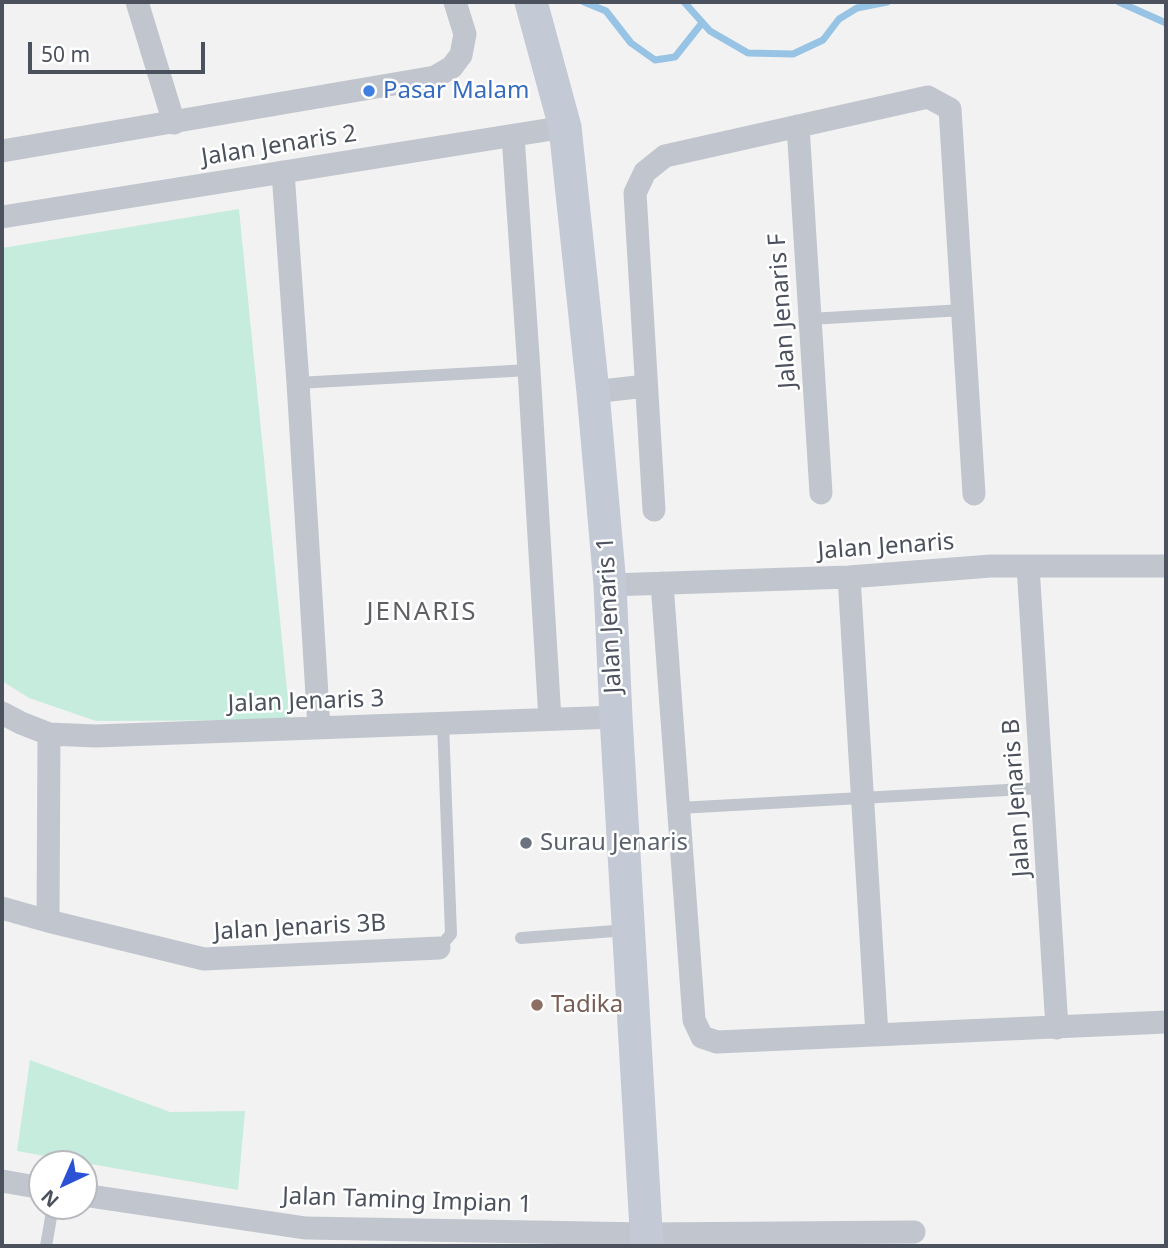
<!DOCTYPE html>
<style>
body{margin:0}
#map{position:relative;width:1168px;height:1248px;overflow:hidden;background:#f3f2f2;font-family:"Noto Sans",sans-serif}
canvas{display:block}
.frame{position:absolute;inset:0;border:4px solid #4b515d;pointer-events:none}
.north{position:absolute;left:28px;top:1150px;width:70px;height:70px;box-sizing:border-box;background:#fff;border:2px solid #b7b9be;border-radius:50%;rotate:224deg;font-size:19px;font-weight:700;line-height:28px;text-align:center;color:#4b515d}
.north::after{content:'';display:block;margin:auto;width:24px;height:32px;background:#2b52d4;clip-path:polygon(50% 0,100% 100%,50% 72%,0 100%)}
.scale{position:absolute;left:28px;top:42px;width:177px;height:32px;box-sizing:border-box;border:4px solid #4b515d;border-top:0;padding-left:9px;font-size:21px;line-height:24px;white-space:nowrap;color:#4b515d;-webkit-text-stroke:5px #fff;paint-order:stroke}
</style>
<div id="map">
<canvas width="1168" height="1248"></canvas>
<div class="frame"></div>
<div class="north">N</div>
<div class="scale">50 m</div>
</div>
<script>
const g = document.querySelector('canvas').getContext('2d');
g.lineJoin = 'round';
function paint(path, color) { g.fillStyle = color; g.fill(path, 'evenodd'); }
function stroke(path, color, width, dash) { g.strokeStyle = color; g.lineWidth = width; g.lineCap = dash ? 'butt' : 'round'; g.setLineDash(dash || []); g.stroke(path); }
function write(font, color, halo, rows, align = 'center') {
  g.font = font + ' "Noto Sans",sans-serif'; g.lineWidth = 5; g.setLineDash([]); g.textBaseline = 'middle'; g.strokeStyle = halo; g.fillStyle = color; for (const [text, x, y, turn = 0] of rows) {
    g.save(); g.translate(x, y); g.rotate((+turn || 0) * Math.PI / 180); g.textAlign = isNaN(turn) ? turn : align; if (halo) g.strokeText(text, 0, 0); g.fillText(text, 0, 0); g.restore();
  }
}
paint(new Path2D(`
 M239 209 290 720 96 721 29 698 2 681V248Z
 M30 1060 170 1112 245 1111 238 1190 17 1151Z`), '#c5ecdc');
stroke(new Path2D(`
 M584 2 606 11 631 43 655 60 675 57 702 23
 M684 2 710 31 748 53 793 54 823 40 839 19 857 8 887 2
 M1119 2 1166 23`), '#97c4e4', 7);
stroke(new Path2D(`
 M810 319 963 310
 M298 383 529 370
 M679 808 1043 788
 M521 938 628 930
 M439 948 451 934 443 723
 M46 1246 53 1206`), '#c1c6ce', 12);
stroke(new Path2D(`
 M137 2 174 123
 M798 126 821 493
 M513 136 529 370 550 719
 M2 151 435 77 452 67 461 55 465 34 455 2
 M283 172 298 383 319 728
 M2 217 565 127
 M593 392 646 386
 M654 510 635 193 645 172 665 156 928 97 950 109 974 494
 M1028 566 1057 1028
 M849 577 877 1035
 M662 583 694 1020 702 1037 717 1042 1166 1022
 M610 585 849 577 991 566H1166
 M2 713 21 723 49 734 96 736 616 717
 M2 908 48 921 204 959 439 948
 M48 921 49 734
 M2 1181 42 1188
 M84 1195 306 1228 647 1234 914 1232`), '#c1c6ce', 23);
stroke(new Path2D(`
 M531 2 565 127 593 392 610 585 616 717 647 1246`), '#c4c9d6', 33);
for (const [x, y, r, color] of [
 [369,91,7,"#3f7fe0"],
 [526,843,7,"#6b7280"],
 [537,1005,7,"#8d6e63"]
]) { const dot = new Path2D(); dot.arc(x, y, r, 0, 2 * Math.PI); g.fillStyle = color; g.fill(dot); stroke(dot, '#fff', 2.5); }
write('24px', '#366cbe', '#fff', [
 ["Pasar Malam",383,91]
], 'left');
write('24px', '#4b515d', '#fff', [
 ["Jalan Jenaris 2",279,146,-9],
 ["Jalan Jenaris F",783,311,-94],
 ["Jalan Jenaris",886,547,-4],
 ["Jalan Jenaris 1",610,615,-93],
 ["Jalan Jenaris 3",306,702,-2],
 ["Jalan Jenaris B",1017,798,-94],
 ["Jalan Jenaris 3B",300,928,-3],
 ["Jalan Taming Impian 1",407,1201,2]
]);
write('24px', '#5b616d', '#fff', [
 ["Surau Jenaris",540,843]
], 'left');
write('24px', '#785e54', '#fff', [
 ["Tadika",551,1005]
], 'left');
g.letterSpacing = '2px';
write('26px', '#5e6066', '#fff', [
 ["JENARIS",422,613]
]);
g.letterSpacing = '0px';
</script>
